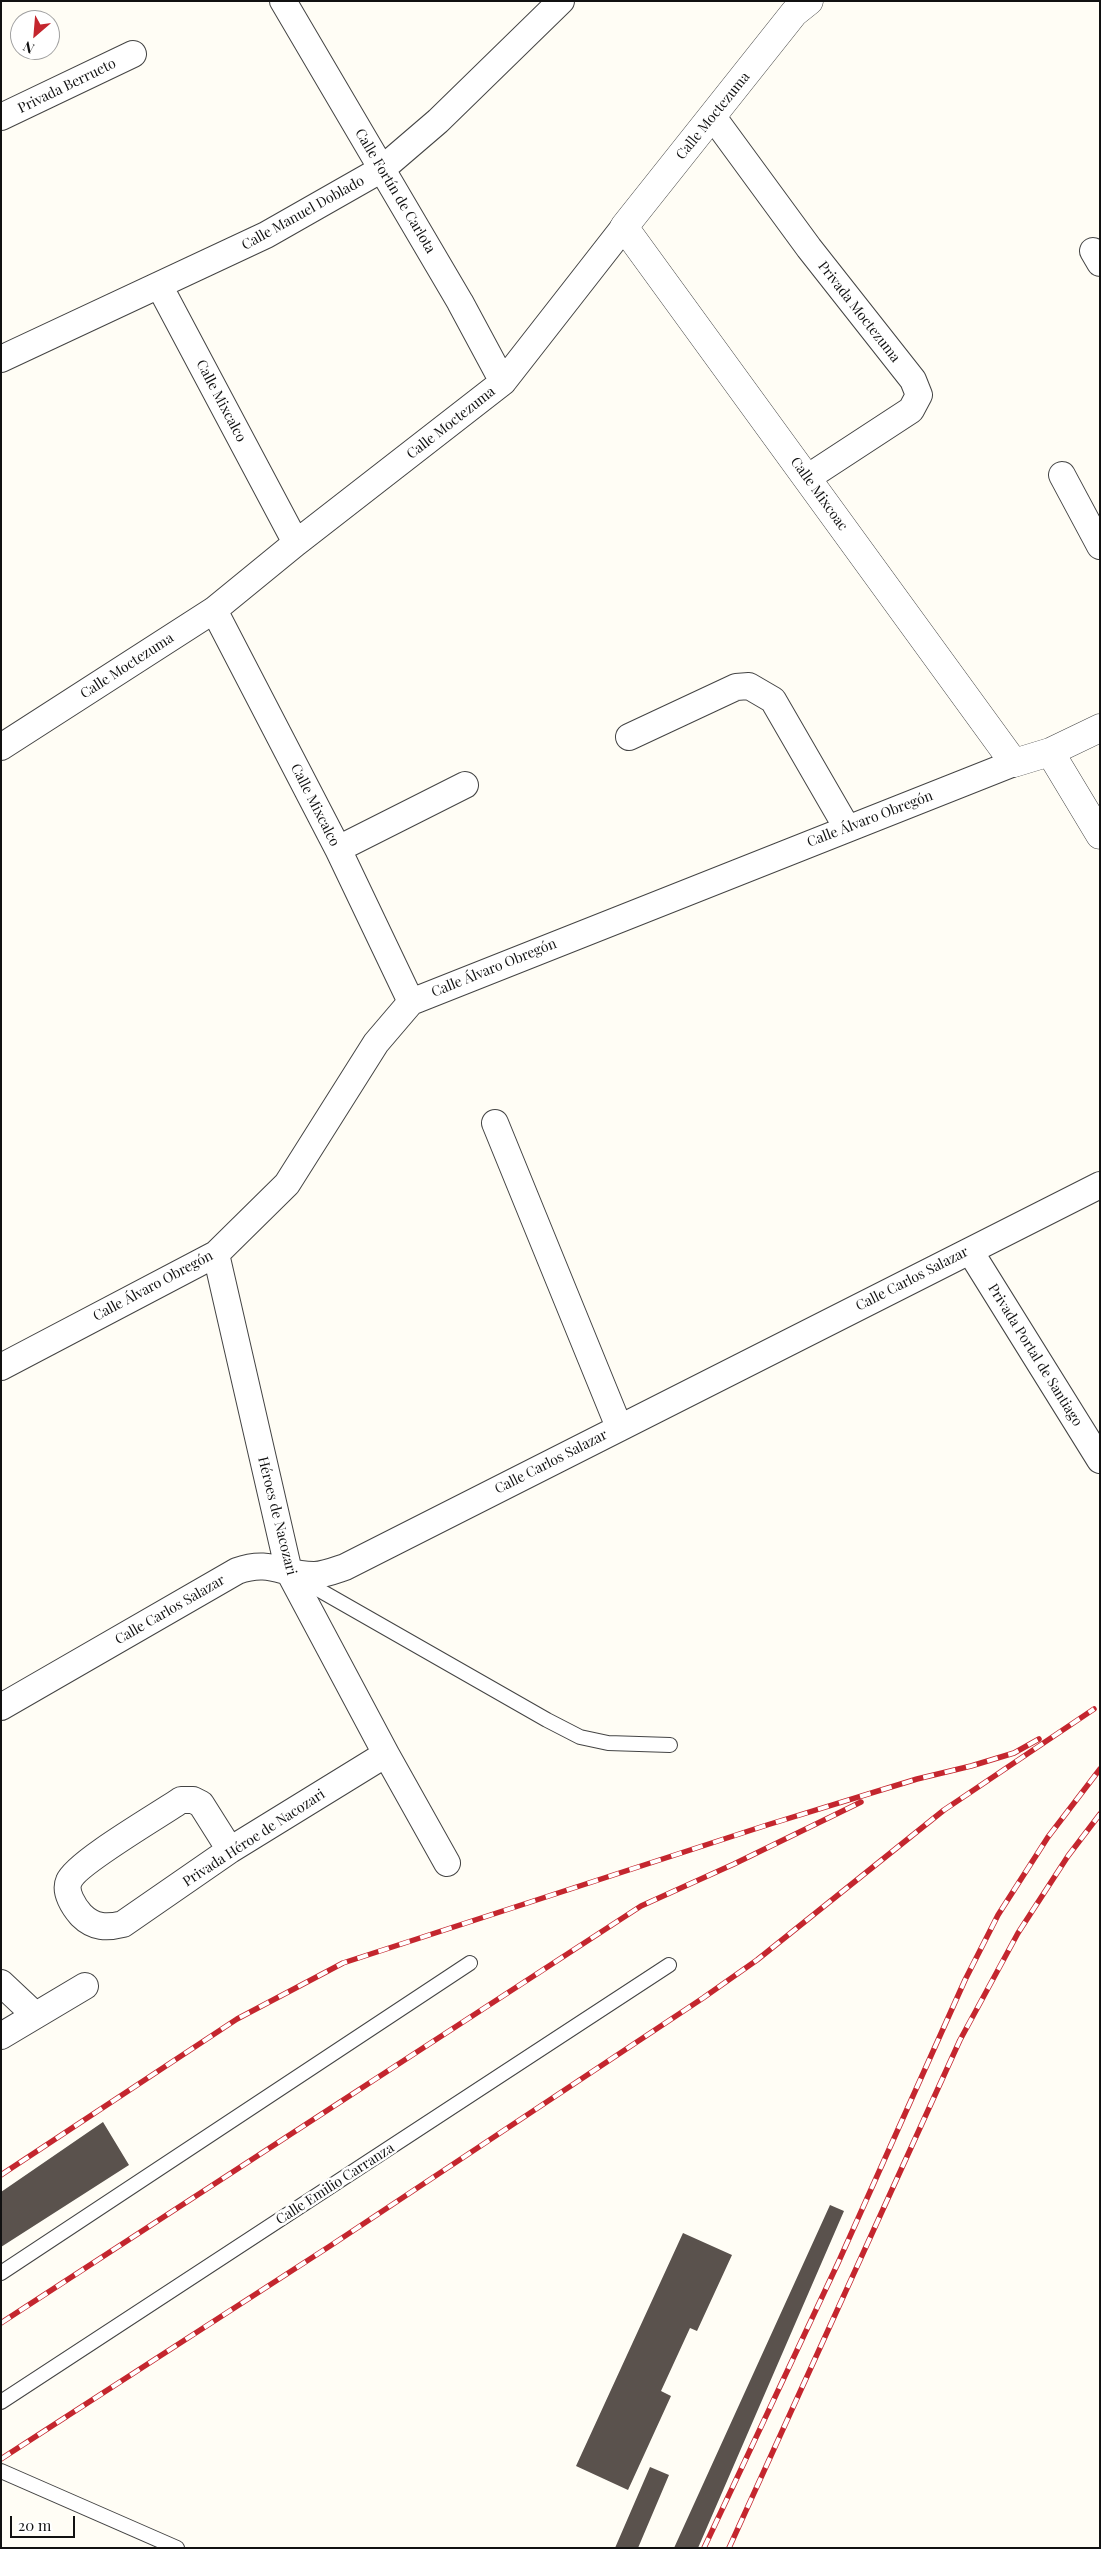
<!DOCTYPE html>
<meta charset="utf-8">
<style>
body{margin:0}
#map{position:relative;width:1101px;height:2549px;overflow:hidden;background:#fffdf5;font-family:"Playfair Display",serif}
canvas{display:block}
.frame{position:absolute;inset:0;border:2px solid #111;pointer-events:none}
.north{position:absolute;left:10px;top:10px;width:50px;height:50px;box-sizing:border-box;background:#fff;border:1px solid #a0a0a0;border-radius:50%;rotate:207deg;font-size:14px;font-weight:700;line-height:20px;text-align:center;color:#111}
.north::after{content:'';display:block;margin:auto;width:18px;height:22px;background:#c4262e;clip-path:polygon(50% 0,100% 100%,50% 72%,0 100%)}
.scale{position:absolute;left:10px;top:2516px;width:65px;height:22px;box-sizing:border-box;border:2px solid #111;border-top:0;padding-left:6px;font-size:15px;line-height:18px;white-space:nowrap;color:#111;-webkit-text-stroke:4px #fff;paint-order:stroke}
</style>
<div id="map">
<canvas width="1101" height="2549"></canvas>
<div class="frame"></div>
<div class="north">N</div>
<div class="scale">20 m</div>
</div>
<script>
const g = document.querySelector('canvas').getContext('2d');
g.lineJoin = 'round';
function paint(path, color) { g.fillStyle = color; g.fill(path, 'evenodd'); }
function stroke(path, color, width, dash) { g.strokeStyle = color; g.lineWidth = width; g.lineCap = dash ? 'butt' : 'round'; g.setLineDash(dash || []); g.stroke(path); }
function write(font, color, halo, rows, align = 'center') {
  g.font = font + ' "Playfair Display",serif'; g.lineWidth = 5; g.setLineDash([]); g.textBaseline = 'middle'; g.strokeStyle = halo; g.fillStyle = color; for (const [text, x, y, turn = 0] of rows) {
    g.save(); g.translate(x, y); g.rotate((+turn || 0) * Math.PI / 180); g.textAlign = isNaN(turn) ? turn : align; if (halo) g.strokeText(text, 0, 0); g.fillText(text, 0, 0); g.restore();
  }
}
paint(new Path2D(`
 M103 2122 129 2165 1 2247V2192Z
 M830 2205 844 2211 698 2548H674Z
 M683 2233 732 2255 697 2331 690 2328 661 2391 671 2396 628 2490 576 2466Z
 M650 2467 669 2475 638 2548H615Z`), '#5a524d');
const service = new Path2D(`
 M300 1579 547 1720 580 1737 608 1743 670 1745
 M1 2273 470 1963
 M1 2402 669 1965
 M1 2471 177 2548`);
const minor = new Path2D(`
 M283 1 460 302 503 382
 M1 117 133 54
 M713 117 809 248 913 380 919 395 911 410 807 478
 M1093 251 1100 263
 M160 287 296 543
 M1 359 266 235 382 169 438 121 561 1
 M1062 475 1100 546
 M214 610 338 849 411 1002
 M629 737 736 687 749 686 773 700 847 828
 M1 747 214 610 296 543 503 382 624 227
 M338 849 465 785
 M495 1123 619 1427
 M970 1251 1100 1460
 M216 1254 289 1572 386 1754 447 1863
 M1 1367 216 1254 287 1184 376 1043 411 1002 1014 763
 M1 1707 237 1571C271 1559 282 1575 314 1575 324 1575 336 1570 345 1567L1100 1185
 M230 1850 201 1804 193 1800H181C161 1814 76 1863 69 1881 64 1892 74 1907 81 1915 94 1928 107 1928 123 1924L230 1850 386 1754
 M1 1983 34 2014
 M1 2036 85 1986`);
const tertiary = new Path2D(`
 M809 1 794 13 624 227 1014 763 1050 752 1100 728
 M1050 752 1100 835`);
stroke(service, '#444', 16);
stroke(minor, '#444', 28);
stroke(tertiary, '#444', 29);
stroke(service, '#fff', 14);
stroke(minor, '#fff', 26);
stroke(tertiary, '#fff', 28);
const rail = new Path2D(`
 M1 2175 237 2019 343 1963 767 1825 917 1779 971 1766 1014 1753 1039 1739
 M1 2323 641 1906 734 1864 861 1802
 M1 2459 330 2246 703 1998 757 1960 944 1810 1094 1709
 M704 2548 838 2263 965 1980 998 1915 1048 1837 1100 1769
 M729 2548 960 2040 1018 1933 1068 1856 1100 1814`);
stroke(rail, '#c4262e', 5.5);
stroke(rail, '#fff', 4, [11]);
write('14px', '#111', '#fff', [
 ["Privada Berrueto",67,86,-26],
 ["Calle Moctezuma",713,116,-51],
 ["Calle Fortín de Carlota",395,191,59],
 ["Calle Manuel Doblado",303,213,-29],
 ["Privada Moctezuma",859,312,52],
 ["Calle Mixcalco",221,401,62],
 ["Calle Moctezuma",451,423,-38],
 ["Calle Mixcoac",819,494,54],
 ["Calle Moctezuma",127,666,-33],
 ["Calle Mixcalco",315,805,63],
 ["Calle Álvaro Obregón",870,819,-21],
 ["Calle Álvaro Obregón",494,968,-22],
 ["Calle Carlos Salazar",912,1279,-27],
 ["Calle Álvaro Obregón",153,1286,-28],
 ["Privada Portal de Santiago",1035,1355,58],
 ["Calle Carlos Salazar",551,1462,-27],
 ["Héroes de Nacozari",277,1516,76],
 ["Calle Carlos Salazar",170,1610,-30],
 ["Privada Héroe de Nacozari",254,1838,-33],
 ["Calle Emilio Carranza",335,2184,-33]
]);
</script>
